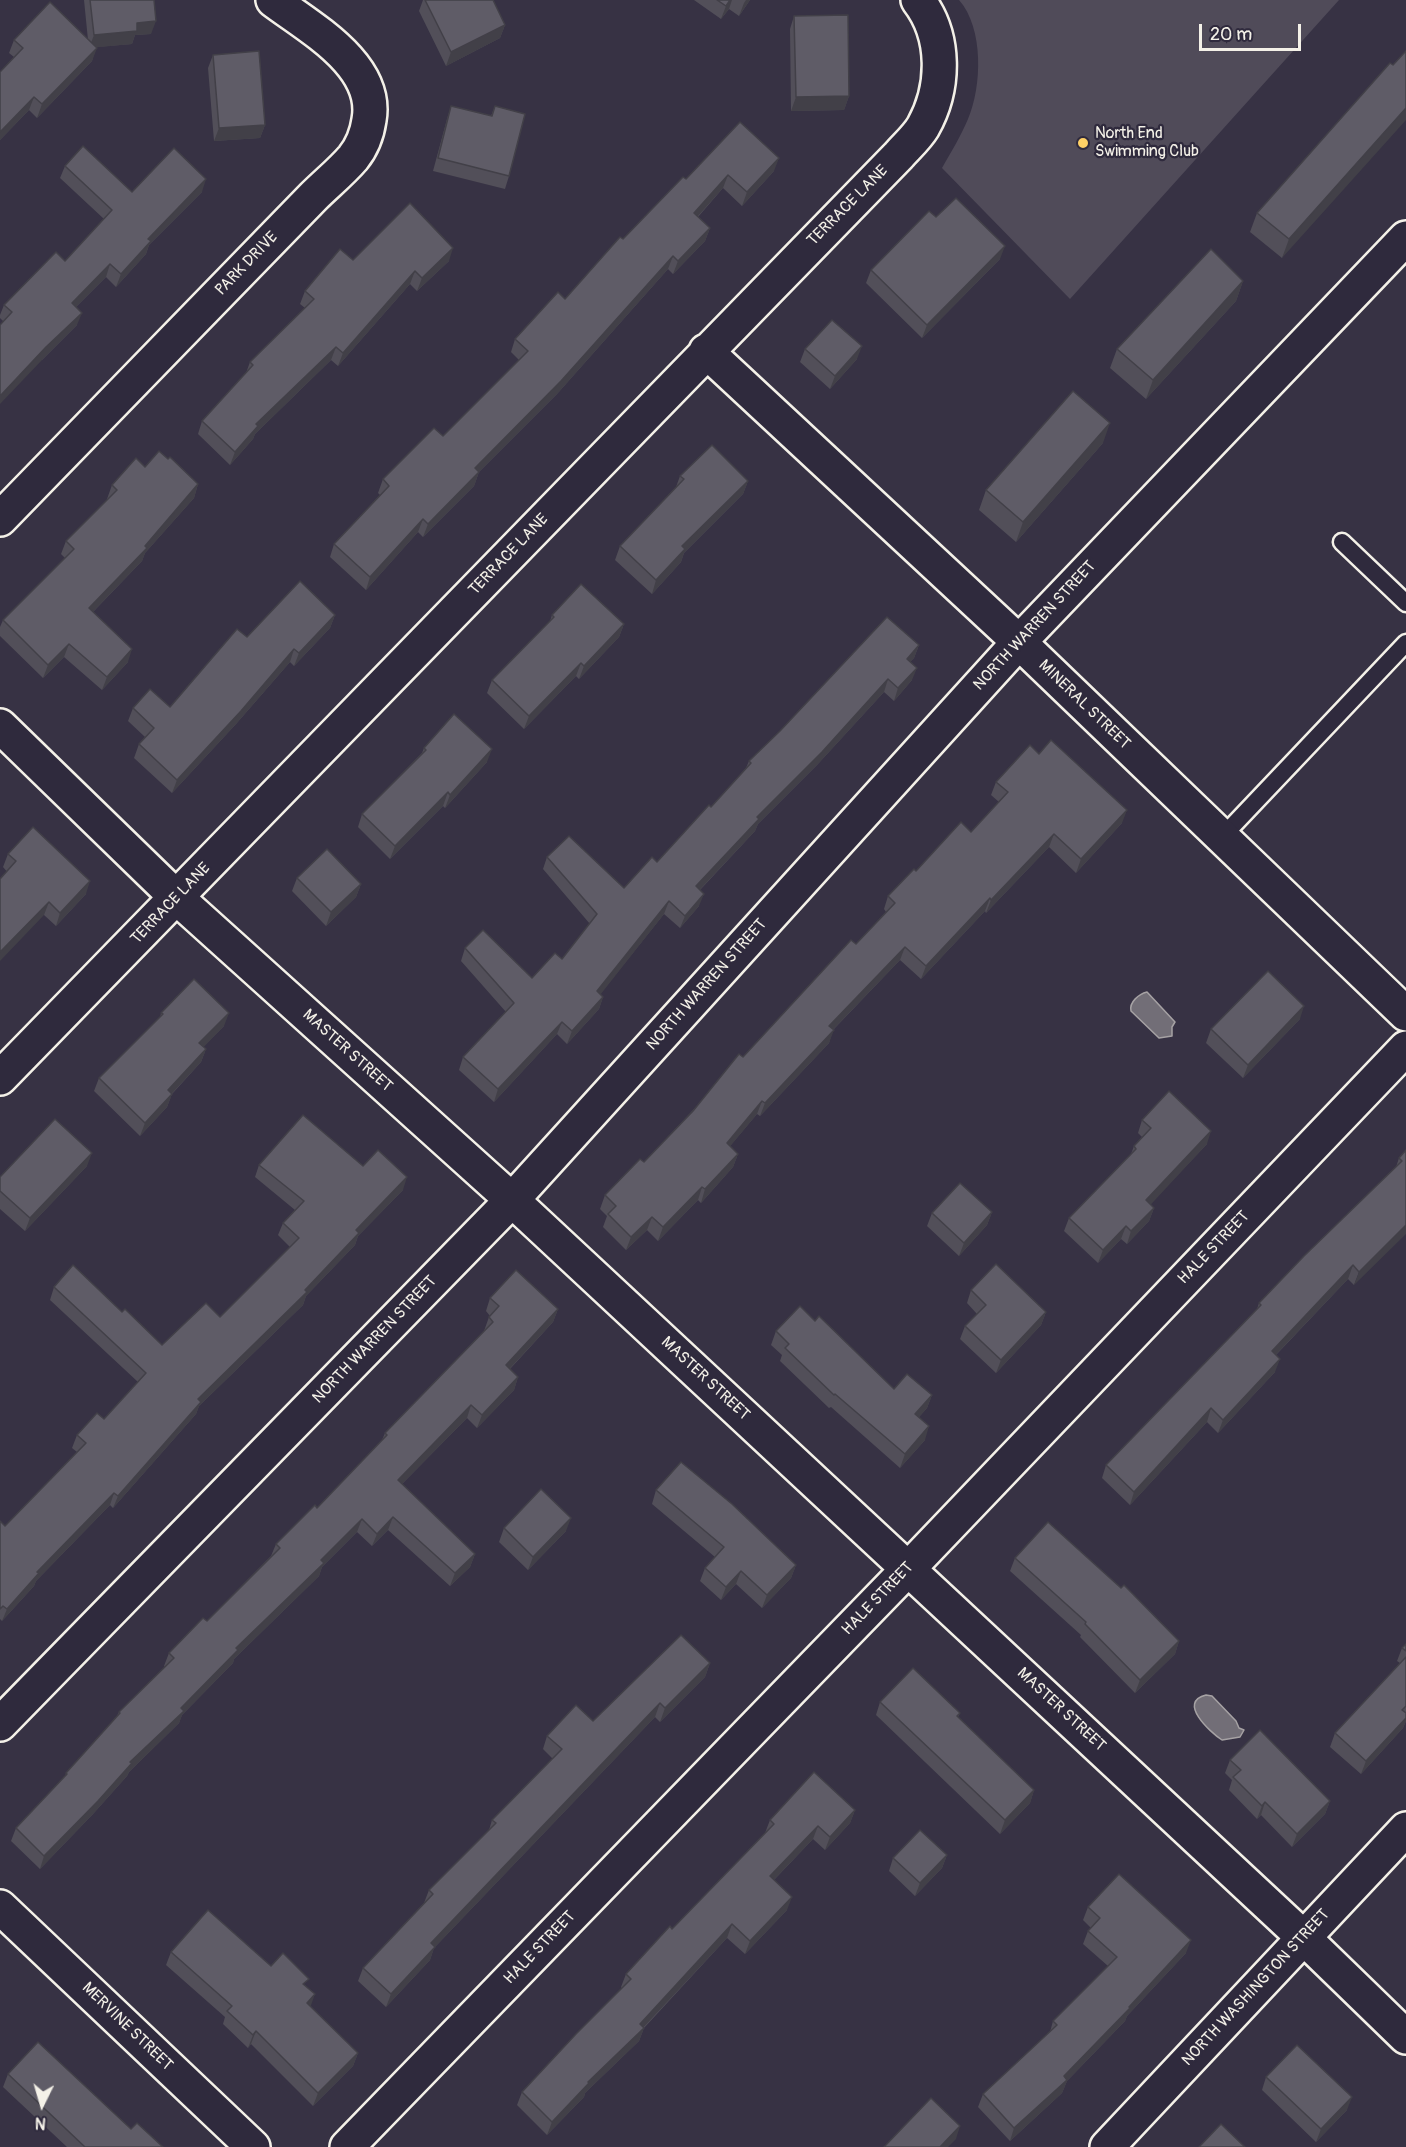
<!DOCTYPE html>
<style>
body{margin:0}
#map{position:relative;width:1406px;height:2147px;overflow:hidden;background:#373244;font-family:Pangolin,sans-serif}
canvas{display:block}
.north{position:absolute;left:12px;top:2075px;width:60px;height:60px;-webkit-text-stroke:4px #2f2a3d;paint-order:stroke;rotate:185deg;font-size:16px;font-weight:700;line-height:24px;text-align:center;color:#f4f1e8}
.north::after{content:'';display:block;margin:auto;width:21px;height:27px;background:#f4f1e8;clip-path:polygon(50% 0,100% 100%,50% 72%,0 100%)}
.scale{position:absolute;left:1199px;top:24px;width:102px;height:27px;box-sizing:border-box;border:3px solid #f4f1e8;border-top:0;padding-left:8px;font-size:18px;line-height:21px;white-space:nowrap;color:#f4f1e8;-webkit-text-stroke:4px #2f2a3d;paint-order:stroke}
</style>
<div id="map">
<canvas width="1406" height="2147"></canvas>
<div class="north">N</div>
<div class="scale">20 m</div>
</div>
<script>
const ctx = document.querySelector('canvas').getContext('2d');
ctx.lineJoin = 'round';
function fillPath(path, color) {
  ctx.fillStyle = color;
  ctx.fill(path, 'evenodd');
}
function trace(path, color, width, dash) {
  ctx.strokeStyle = color;
  ctx.lineWidth = width;
  ctx.lineCap = dash ? 'butt' : 'round';
  ctx.setLineDash(dash || []);
  ctx.stroke(path);
}
function label(font, color, halo, rows, align = 'center') {
  ctx.font = font + ' Pangolin,sans-serif';
  ctx.lineWidth = 4.5;
  ctx.setLineDash([]);
  ctx.textBaseline = 'middle';
  ctx.strokeStyle = halo;
  ctx.fillStyle = color;
  for (const [text, x, y, turn = 0] of rows) {
    ctx.save();
    ctx.translate(x, y);
    ctx.rotate((+turn || 0) * Math.PI / 180);
    ctx.textAlign = isNaN(turn) ? turn : align;
    if (halo) ctx.strokeText(text, 0, 0);
    ctx.fillText(text, 0, 0);
    ctx.restore();
  }
}
fillPath(new Path2D(`
 M959 0H1339L1070 299 942 168C951 152 961 136 968 119 982 87 984 28 959 0Z`), '#504b59');
const water = new Path2D(`
 M1147 992 1175 1022 1172 1027V1036L1159 1038 1131 1011C1129 1002 1139 994 1147 992Z
 M1206 1695 1212 1696 1236 1721 1239 1728 1244 1730 1240 1737 1222 1740C1210 1732 1177 1702 1206 1695Z`);
fillPath(water, '#726e77');
trace(water, '#a6a2a4', 1.5);
const service = new Path2D(`
 M1342 542 1406 603
 M1222 837 1406 643`);
const minor = new Path2D(`
 M706 351 1019 642 1406 1014
 M0 519 313 197C326 184 341 172 353 158 362 147 367 134 369 120 379 65 310 28 273 0
 M0 726 177 898 512 1200 1303 1937 1406 2037
 M0 1078C301 772 597 461 899 155 907 146 917 137 923 127 945 88 946 36 918 0
 M0 1724 512 1200 1019 642 1406 238
 M0 1907 253 2147
 M347 2147 909 1568 1406 1048
 M1107 2147 1406 1829`);
trace(service, '#f4f1e8', 21);
trace(minor, '#f4f1e8', 38);
trace(service, '#2f2a3d', 16);
trace(minor, '#2f2a3d', 33);
fillPath(new Path2D(`
 M84 0H154L151 34 135 35 132 44 96 47 92 61 37 118 29 110 0 140V72L14 57 9 53 14 40H88Z
 M423 0H493L505 25 500 38 446 66 419 11Z
 M694 0H750L739 16 729 9 721 19Z
 M794 16 849 96 844 110 791 111 790 29Z
 M213 55 265 125 260 138 214 141 208 68Z
 M1393 65 1282 258 1250 232 1257 213Z
 M451 106 491 116 495 106 509 176 505 189 433 171 447 119Z
 M65 166 132 192H202L149 245 146 254 116 287 106 277 76 307 77 325 42 360 0 318V315L4 305 65 261 104 219 60 178Z
 M774 171 742 206 723 188 698 217 710 228 705 241 673 274 668 269 557 394 479 472 474 486 423 537 418 532 366 590 330 557 334 544 380 495 378 493 383 479 443 436 519 360 511 352 515 339 565 299 623 239 686 179Z
 M936 217 1000 259 922 338 866 283 871 270Z
 M353 260 449 261 417 291 410 284 338 366 331 360 255 434 253 439 230 465 198 434 202 421 246 373 250 362 305 308 300 304 305 291Z
 M1243 281 1236 301 1146 399 1110 368 1117 349Z
 M805 349 857 359 830 389 800 362Z
 M1103 443 1016 542 979 510 986 490Z
 M145 467 198 484 194 498 145 553 142 561 93 612 128 662 102 690 64 657 43 678 0 636V627L3 620 65 558 61 554 66 541 108 499H107L112 485Z
 M680 476 748 481 743 494 684 553 681 562 652 594 615 560 620 546 676 487Z
 M335 615 330 628 294 666 290 662 236 724 172 793 134 758 139 744 145 737 128 721 133 708 170 707 247 637Z
 M552 615 624 624 619 637 579 679 576 676 524 729 487 693 492 680 550 621Z
 M919 645 914 658 910 662 912 680 894 701 884 692 817 765 758 824 755 831 700 890 699 906 680 928 664 914 600 994 603 997 599 1009 567 1044 557 1034 494 1102 459 1070 463 1057 506 1012 461 961 465 948 532 978 562 959 590 924 543 869 547 857 624 888 657 862 711 807 746 768 749 761Z
 M424 748 487 762 445 808 443 806 390 859 358 827 362 814 422 753Z
 M1039 754 1122 823 1076 873 1049 847 986 913 985 911 921 979 900 960 833 1030 829 1043 760 1116 757 1114 730 1146 738 1154 733 1167 701 1203 698 1200 658 1241 647 1230 626 1250 603 1227 607 1216 600 1209 605 1195 644 1162 743 1057 856 944 886 912 884 909 888 896 916 871 971 832 999 802 991 795 996 782Z
 M8 854 86 894 56 926 44 915 3 867Z
 M297 878 361 884 356 897 326 926 292 891Z
 M161 1013 224 1026 203 1047 206 1049 201 1062 172 1094 167 1107 140 1136 94 1091 99 1078 160 1018Z
 M1300 1019 1243 1078 1206 1043 1211 1029Z
 M1142 1120 1207 1144 1150 1204 1154 1208 1149 1221 1127 1244 1121 1239 1098 1263 1064 1231 1069 1218 1131 1154 1134 1146 1142 1137 1138 1133Z
 M1406 1150 1354 1285 1348 1279 1276 1355 1275 1372 1218 1433 1207 1422 1130 1505 1102 1478 1106 1465 1257 1309 1259 1303 1396 1167 1399 1158Z
 M259 1165 363 1166 403 1190 358 1236 355 1245 306 1296 303 1305 199 1406 196 1414 113 1508 110 1505 36 1581 34 1586 2 1621 0 1619V1521L5 1526 77 1452 72 1448 77 1435 104 1419 138 1382 50 1300 54 1287 122 1312 162 1345 220 1317 290 1247 278 1235 283 1223 295 1210 255 1177Z
 M87 1166 25 1231 0 1209V1177Z
 M992 1212 987 1225 959 1256 927 1226 932 1213Z
 M971 1290 1046 1312 1041 1325 996 1373 960 1339 965 1326 977 1314 967 1303Z
 M490 1298 558 1309 553 1322 510 1369 518 1377 514 1390 477 1428 467 1418 402 1484 475 1554 470 1567 450 1586 388 1530 372 1546 357 1532 322 1567 319 1576 234 1659 233 1663 182 1715 179 1723 129 1772 127 1776 93 1814 40 1869 11 1841 16 1828 65 1777 66 1773 117 1716 119 1712 165 1667 164 1666 169 1653 207 1621 271 1556 276 1544 317 1508 382 1440 385 1433 484 1331 489 1317 490 1316 486 1311Z
 M815 1321 894 1389 932 1395 927 1408 919 1417 925 1440 900 1468 831 1407 829 1408 780 1361 782 1355 771 1345 776 1331Z
 M656 1490 796 1565 791 1578 762 1608 736 1584 721 1600 700 1581 705 1568 715 1557 652 1504Z
 M504 1528 566 1531 528 1570 499 1542Z
 M1015 1558 1179 1641 1175 1654 1135 1693 1080 1637 1081 1635 1010 1571Z
 M1406 1644V1721L1403 1728 1361 1774 1330 1747 1335 1733 1400 1663 1397 1661 1402 1648Z
 M710 1663 705 1677 660 1722 655 1717 434 1948 430 1960 386 2007 358 1981 363 1968 424 1903 429 1890 489 1830 492 1820 553 1759 543 1749 547 1736 593 1721Z
 M880 1702 960 1713 958 1717 1034 1790 1030 1803 1000 1834 876 1715Z
 M1230 1760 1330 1801 1325 1814 1292 1847 1261 1815 1257 1819 1229 1790 1232 1780 1225 1773Z
 M855 1810 850 1823 825 1850 813 1839 774 1880 787 1910 745 1954 727 1938 644 2028 639 2041 585 2093 584 2097 547 2135 517 2105 522 2092 622 1989 621 1987 626 1974 672 1929 765 1833 770 1820Z
 M947 1855 942 1868 915 1896 889 1871 893 1858Z
 M1088 1907 1186 1953 1127 2016 1125 2021 1067 2081 1062 2093 1010 2141 978 2107 983 2094 1050 2032 1053 2021 1108 1966 1083 1944 1088 1931 1091 1928 1083 1920Z
 M171 1952 271 1966 306 1986 310 2006 358 2053 353 2066 313 2106 251 2044 248 2048 223 2024 225 2017 166 1965Z
 M8 2074 131 2129 163 2147H67L3 2087Z
 M1266 2077 1347 2110 1316 2142 1262 2090Z`), '#524f59');
fillPath(new Path2D(`
 M730 0H732L729 9 721 19 726 6Z
 M746 0H750L739 16 744 3Z
 M156 21 151 34 135 35 132 44 89 48 94 35 137 23Z
 M505 25 500 38 446 66 451 52Z
 M97 48 92 61 37 118 42 104Z
 M849 96 844 110 791 111 796 97Z
 M34 97 29 110 0 140V132Z
 M1406 108V120L1282 258 1289 239Z
 M265 125 260 138 214 141 219 128Z
 M779 158 774 171 742 206 747 192Z
 M728 175 723 188 689 226 694 213Z
 M206 179 202 192 149 245 146 254 116 287 121 274 148 239Z
 M710 228 705 241 673 274 678 261Z
 M1005 246 1000 259 922 338 927 325Z
 M453 248 449 261 417 291 422 278Z
 M673 256 668 269 557 394 470 481 475 468Z
 M110 264 106 277 67 316 72 303Z
 M415 271 410 284 338 366 343 353Z
 M1243 281 1236 301 1146 399 1153 380Z
 M82 313 77 325 42 360 0 404V396L46 347Z
 M862 346 857 359 830 389 835 376Z
 M336 347 331 360 255 434 253 439 230 465 235 452 256 424Z
 M1110 423 1103 443 1016 542 1023 522Z
 M479 472 474 486 423 537 428 524Z
 M748 481 743 494 684 553 681 562 652 594 656 580 682 546Z
 M198 484 194 498 145 553 142 561 84 621 89 608 145 546Z
 M423 519 418 532 366 590 370 577Z
 M335 615 330 628 294 666 299 653Z
 M624 624 619 637 579 679 584 666Z
 M69 644 64 657 43 678 48 665Z
 M919 645 914 658 902 671 907 659Z
 M132 649 128 662 102 690 107 677Z
 M294 649 290 662 236 724 172 793 177 780Z
 M581 663 576 676 524 729 529 716Z
 M917 668 912 680 894 701 898 688Z
 M888 679 884 692 817 765 758 824 755 831 691 899 696 886 757 817Z
 M492 749 487 762 445 808 450 795Z
 M448 792 443 806 390 859 395 846Z
 M1127 810 1122 823 1076 873 1081 859Z
 M1054 834 1049 847 986 913 991 900Z
 M90 881 86 894 56 926 60 913Z
 M361 884 356 897 326 926 331 912Z
 M704 894 699 906 680 928 685 916Z
 M990 898 985 911 921 979 926 966Z
 M669 901 664 914 593 1004 597 991Z
 M49 902 44 915 0 961V952Z
 M905 947 900 960 824 1039 829 1026Z
 M603 997 599 1009 567 1044 572 1031Z
 M1304 1006 1300 1019 1243 1078 1248 1065Z
 M229 1013 224 1026 195 1056 199 1043Z
 M562 1022 557 1034 494 1102 498 1089Z
 M834 1030 829 1043 760 1116 765 1103Z
 M206 1049 201 1062 163 1103 168 1090Z
 M172 1094 167 1107 140 1136 145 1123Z
 M762 1101 757 1114 722 1156 727 1143Z
 M1211 1131 1207 1144 1142 1214 1146 1200Z
 M92 1153 87 1166 25 1231 30 1218Z
 M738 1154 733 1167 701 1203 705 1189Z
 M407 1177 403 1190 358 1236 355 1245 306 1296 303 1305 199 1406 196 1414 113 1508 118 1496 198 1399 305 1290 356 1230Z
 M702 1187 698 1200 658 1241 663 1227Z
 M1154 1208 1149 1221 1127 1244 1131 1231Z
 M992 1212 987 1225 959 1256 964 1243Z
 M652 1217 647 1230 626 1250 631 1237Z
 M1406 1225V1234L1354 1285 1359 1272Z
 M1126 1226 1121 1239 1098 1263 1103 1250Z
 M1353 1265 1348 1279 1267 1364 1272 1351Z
 M558 1309 553 1322 501 1378 506 1365Z
 M1046 1312 1041 1325 996 1373 1001 1360Z
 M1280 1359 1275 1372 1218 1433 1223 1420Z
 M518 1377 514 1390 477 1428 482 1415Z
 M932 1395 927 1408 910 1427 915 1414Z
 M471 1405 467 1418 393 1493 398 1480Z
 M1211 1408 1207 1422 1130 1505 1134 1492Z
 M929 1426 925 1440 900 1468 905 1454Z
 M114 1493 110 1505 36 1581 34 1586 2 1621 7 1609 37 1572Z
 M393 1517 388 1530 372 1546 377 1534Z
 M571 1518 566 1531 528 1570 533 1557Z
 M362 1519 357 1532 322 1567 319 1576 234 1659 233 1663 182 1715 179 1723 129 1772 127 1776 93 1814 40 1869 44 1856 130 1762 236 1648 321 1560Z
 M475 1554 470 1567 450 1586 455 1573Z
 M796 1565 791 1578 762 1608 767 1595Z
 M741 1571 736 1584 721 1600 726 1587Z
 M1179 1641 1175 1654 1135 1693 1140 1680Z
 M710 1663 705 1677 660 1722 665 1708Z
 M660 1703 655 1717 434 1948 430 1960 386 2007 391 1994 431 1943Z
 M1406 1718V1721L1403 1728 1361 1774 1366 1761Z
 M1034 1790 1030 1803 1000 1834 1005 1820Z
 M1330 1801 1325 1814 1292 1847 1297 1834Z
 M1265 1802 1261 1815 1257 1819 1262 1806Z
 M855 1810 850 1823 825 1850 830 1837Z
 M818 1826 813 1839 765 1889 770 1876Z
 M947 1855 942 1868 915 1896 920 1883Z
 M792 1897 787 1910 745 1954 750 1941Z
 M732 1924 727 1938 640 2031 644 2028 639 2041 585 2093 584 2097 547 2135 552 2122 640 2024Z
 M1191 1940 1186 1953 1127 2016 1125 2021 1067 2081 1062 2093 1010 2141 1014 2128Z
 M315 1994 310 2008 307 2003Z
 M256 2031 251 2044 248 2048 253 2035Z
 M358 2053 353 2066 313 2106 318 2093Z
 M1352 2097 1347 2110 1316 2142 1321 2129Z
 M960 2126 956 2139 948 2147H940Z`), '#424048');
const building = new Path2D(`
 M90 0H154L156 21 137 23V31L94 35Z
 M425 0H493L505 25 451 52Z
 M717 0H730L726 6Z
 M50 2 97 48 42 104 34 97 0 132V72L23 48 14 40Z
 M848 15 849 96 796 97 794 16Z
 M259 51 265 125 219 128 213 55Z
 M1406 51V108L1289 239 1257 213 1390 63 1393 65Z
 M451 106 492 116 495 106 525 114 509 176 438 158Z
 M740 122 779 158 747 192 728 175 694 213 710 228 678 261 673 256 561 381 475 468 479 472 428 524 423 519 370 577 334 544 389 486 383 479 434 428 443 436 528 351 515 339 558 292 565 299 620 237 623 239 683 177 686 179Z
 M83 146 132 192 174 148 206 179 148 239 151 241 121 274 110 264 72 303 82 313 46 347 0 396V325L12 312 4 305 56 252 65 261 112 210 65 166Z
 M956 198 1005 246 927 325 871 270 929 211 936 217Z
 M410 203 453 248 422 278 415 271 343 353 336 347 256 424 258 426 235 452 202 421 253 365 250 362 314 299 305 291 340 249 353 260Z
 M1211 249 1243 281 1153 380 1117 349Z
 M832 320 862 346 835 376 805 349Z
 M1073 391 1110 423 1023 522 986 490Z
 M712 445 748 481 682 546 685 549 656 580 620 546 684 479 680 476Z
 M159 451 168 459 170 457 198 484 145 546 147 548 89 608 132 649 107 677 69 644 48 665 3 620 74 549 66 541 117 490 112 485 136 458 145 467Z
 M300 581 335 615 299 653 294 649 241 711 177 780 139 744 154 728 133 708 150 689 170 707 237 629 247 637Z
 M581 584 624 624 584 666 581 663 529 716 492 680 554 617 552 615Z
 M887 617 919 645 907 659 917 668 898 688 888 679 822 752 757 817 759 819 696 886 704 894 685 916 669 901 597 991 603 997 572 1031 562 1022 498 1089 463 1057 514 1003 465 948 483 930 532 978 555 953 562 959 597 914 547 857 569 836 624 888 652 857 657 862 709 805 711 807 751 763 749 761 780 731Z
 M454 714 492 749 450 795 448 792 395 846 362 814 426 750 424 748Z
 M1051 740 1127 810 1081 859 1054 834 991 900 990 898 926 966 905 947 829 1026 834 1030 765 1103 762 1101 727 1143 738 1154 705 1189 702 1187 663 1227 652 1217 631 1237 608 1214 616 1206 605 1195 640 1159 644 1162 693 1111 739 1054 743 1057 851 940 856 944 895 903 888 896 914 869 916 871 961 822 971 832 1008 792 996 782 1030 745 1039 754Z
 M33 827 90 881 60 913 49 902 0 952V879L16 861 8 854Z
 M327 849 361 884 331 912 297 878Z
 M1268 971 1304 1006 1248 1065 1211 1029Z
 M194 979 229 1013 199 1043 206 1049 168 1090 172 1094 145 1123 99 1078 163 1014 161 1013Z
 M1169 1091 1211 1131 1146 1200 1154 1208 1131 1231 1126 1226 1103 1250 1069 1218 1136 1149 1134 1146 1151 1128 1142 1120Z
 M303 1115 363 1166 378 1150 407 1177 356 1230 359 1233 305 1290 307 1292 198 1399 201 1402 118 1496 114 1493 37 1572 39 1573 7 1609 3 1606 0 1609V1521L5 1526 86 1443 77 1435 97 1413 104 1419 146 1373 54 1287 73 1265 122 1312 125 1309 162 1345 206 1303 220 1317 299 1238 283 1223 304 1201 259 1165Z
 M55 1119 92 1153 30 1218 0 1191V1177Z
 M1406 1150V1225L1359 1272 1353 1265 1272 1351 1280 1359 1223 1420 1211 1408 1134 1492 1106 1465 1261 1305 1259 1303 1304 1256 1402 1161 1399 1158Z
 M960 1183 992 1212 964 1243 932 1213Z
 M996 1264 1046 1312 1001 1360 965 1326 986 1305 971 1290Z
 M516 1270 558 1309 506 1365 518 1377 482 1415 471 1405 398 1480 475 1554 455 1573 393 1517 377 1534 362 1519 321 1560 324 1563 236 1648 238 1650 181 1708 184 1711 130 1762 132 1763 98 1801 44 1856 16 1828 67 1774 66 1773 120 1713 119 1712 174 1658 169 1653 203 1618 207 1621 280 1548 276 1544 315 1505 317 1508 387 1435 385 1433 493 1322 489 1317 499 1306 490 1298Z
 M800 1306 815 1321 819 1316 894 1389 907 1374 932 1395 915 1414 929 1426 905 1454 835 1394 834 1395 785 1348 789 1344 776 1331Z
 M681 1462 732 1504 796 1565 767 1595 741 1571 726 1587 705 1568 724 1547 656 1490Z
 M541 1489 571 1518 533 1557 504 1528Z
 M1048 1522 1121 1588 1124 1585 1179 1641 1140 1680 1085 1624 1086 1622 1015 1558Z
 M681 1635 710 1663 665 1708 660 1703 431 1943 435 1947 391 1994 363 1968 433 1894 429 1890 496 1823 492 1820 562 1749 547 1736 576 1705 593 1721Z
 M1406 1644V1651L1402 1648Z
 M1406 1657V1706L1402 1710 1406 1713V1718L1366 1761 1335 1733Z
 M913 1668 960 1713 957 1716 1034 1790 1005 1820 880 1702Z
 M1260 1730 1330 1801 1297 1834 1265 1802 1262 1806 1233 1777 1241 1770 1230 1760Z
 M814 1772 855 1810 830 1837 818 1826 770 1876 792 1897 750 1941 732 1924 640 2024 644 2028 588 2082 589 2083 552 2122 522 2092 576 2034 631 1979 626 1974 670 1926 672 1929 774 1824 770 1820Z
 M920 1830 947 1855 920 1883 893 1858Z
 M1119 1874 1191 1940 1129 2007 1130 2008 1064 2076 1067 2080 1014 2128 983 2094 1057 2025 1053 2021 1117 1957 1088 1931 1100 1918 1088 1907Z
 M208 1910 271 1966 283 1953 309 1979 303 1984 315 1994 307 2003 358 2053 318 2093 256 2031 253 2035 227 2011 232 2006 171 1952Z
 M38 2042 131 2129 137 2123 163 2147H85L8 2074Z
 M1297 2045 1352 2097 1321 2129 1266 2077Z
 M931 2098 960 2126 940 2147H884Z
 M1221 2124 1245 2147H1199Z`);
fillPath(building, '#5f5c67');
trace(building, '#424048', 1.5);
for (const [x, y, r, color] of [
 [1083,143,6,"#ffd166"]
]) {
  const dot = new Path2D();
  dot.arc(x, y, r, 0, 2 * Math.PI);
  ctx.fillStyle = color;
  ctx.fill(dot);
  trace(dot, '#2f2a3d', 2);
}
label('16px', '#f4f1e8', '#2f2a3d', [
 ["North End",1095,134],
 ["Swimming Club",1095,152]
], 'left');
label('16px', '#f4f1e8', '#2f2a3d', [
 ["TERRACE LANE",848,206,-45],
 ["PARK DRIVE",247,264,-46],
 ["TERRACE LANE",509,555,-46],
 ["NORTH WARREN STREET",1035,626,-47],
 ["MINERAL STREET",1084,705,44],
 ["TERRACE LANE",171,904,-46],
 ["NORTH WARREN STREET",707,985,-48],
 ["MASTER STREET",347,1051,42],
 ["HALE STREET",1214,1248,-46],
 ["NORTH WARREN STREET",375,1340,-46],
 ["MASTER STREET",705,1379,43],
 ["HALE STREET",878,1599,-46],
 ["MASTER STREET",1061,1710,43],
 ["HALE STREET",540,1948,-46],
 ["NORTH WASHINGTON STREET",1256,1988,-47],
 ["MERVINE STREET",127,2027,44]
]);
</script>
